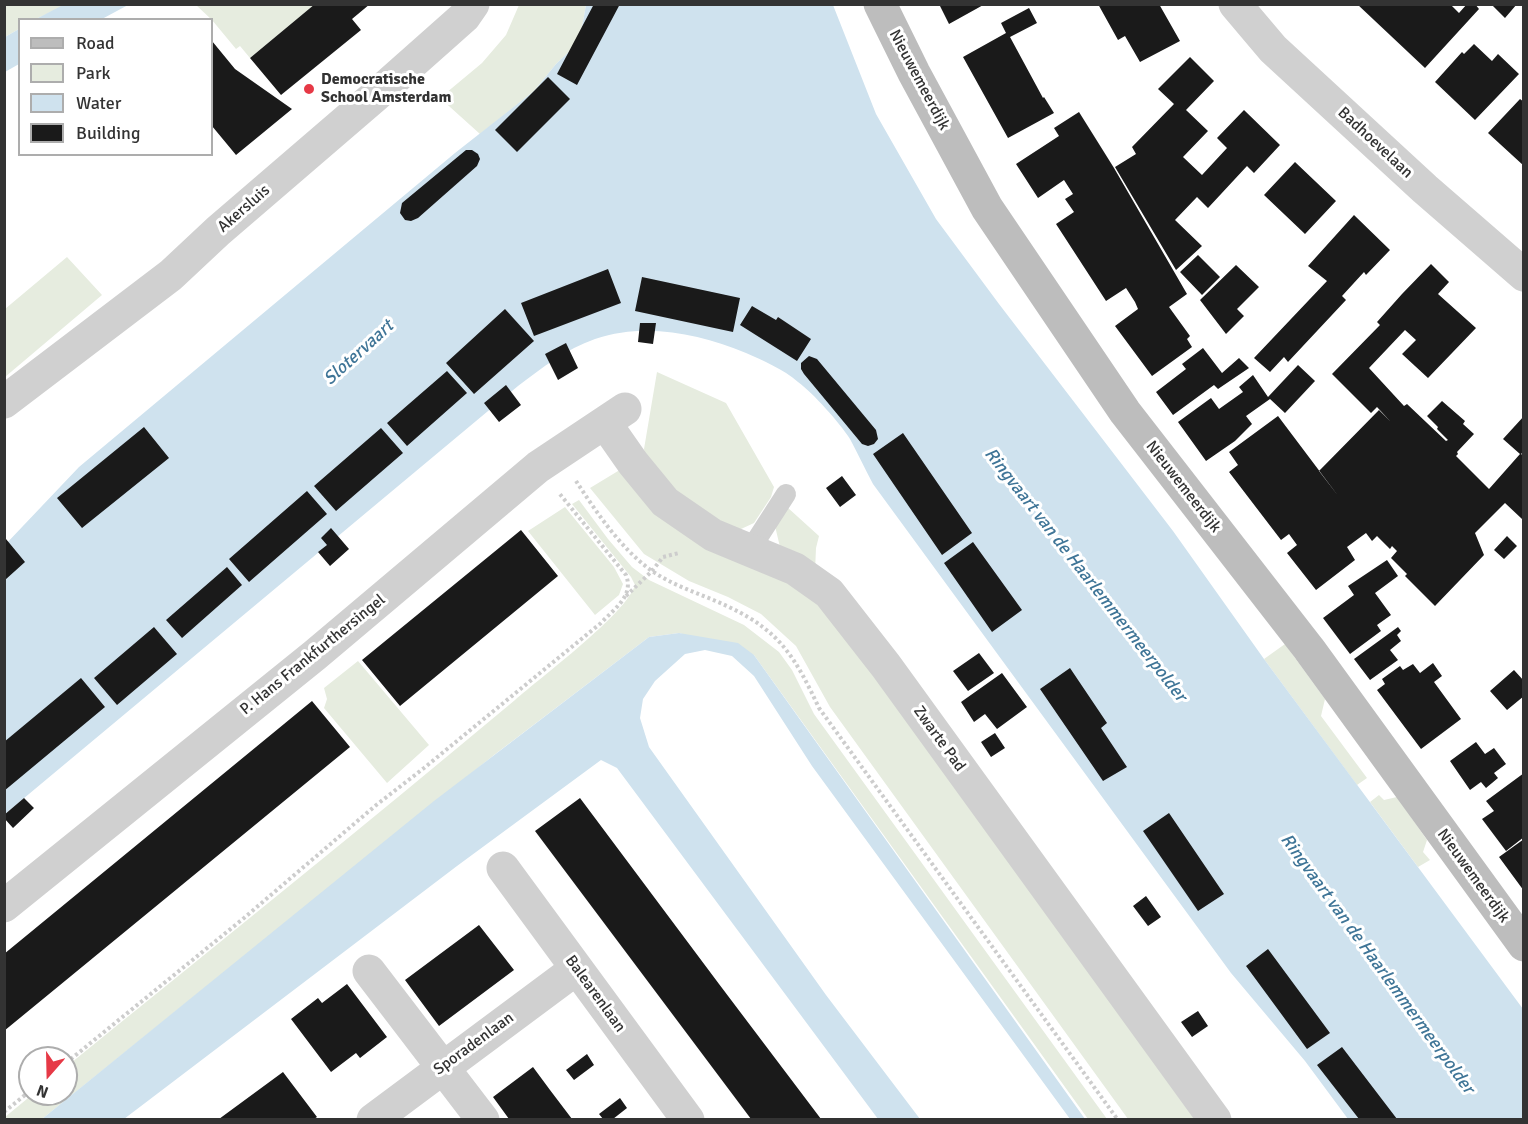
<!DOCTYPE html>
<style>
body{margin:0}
#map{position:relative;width:1528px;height:1124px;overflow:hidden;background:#fff;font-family:Signika,sans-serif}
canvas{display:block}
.frame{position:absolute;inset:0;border:6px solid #333;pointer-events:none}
.legend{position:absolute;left:18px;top:18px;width:195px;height:138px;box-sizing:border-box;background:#fff;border:2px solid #adadad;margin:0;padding:8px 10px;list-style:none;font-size:18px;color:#333}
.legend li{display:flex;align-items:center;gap:12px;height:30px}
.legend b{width:30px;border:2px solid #adadad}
.north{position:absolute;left:18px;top:1046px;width:60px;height:60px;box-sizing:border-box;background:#fff;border:2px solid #adadad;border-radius:50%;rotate:200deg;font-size:16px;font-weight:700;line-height:24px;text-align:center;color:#333}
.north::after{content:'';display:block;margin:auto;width:21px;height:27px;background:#e63946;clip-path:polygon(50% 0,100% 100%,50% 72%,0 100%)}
</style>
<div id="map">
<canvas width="1528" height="1124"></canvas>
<div class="frame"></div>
<ul class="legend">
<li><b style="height:8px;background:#bdbdbd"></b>Road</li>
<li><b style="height:16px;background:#e6ecdf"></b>Park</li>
<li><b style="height:16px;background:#cfe2ee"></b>Water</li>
<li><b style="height:16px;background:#1a1a1a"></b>Building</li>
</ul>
<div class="north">N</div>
</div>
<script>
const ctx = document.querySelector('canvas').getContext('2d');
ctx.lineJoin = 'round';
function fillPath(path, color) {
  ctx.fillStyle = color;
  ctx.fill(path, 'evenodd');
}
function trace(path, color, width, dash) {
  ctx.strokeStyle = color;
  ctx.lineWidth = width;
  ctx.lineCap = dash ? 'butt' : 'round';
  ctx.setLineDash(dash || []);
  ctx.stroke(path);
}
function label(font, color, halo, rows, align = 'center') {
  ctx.font = font + ' Signika,sans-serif';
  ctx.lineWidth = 6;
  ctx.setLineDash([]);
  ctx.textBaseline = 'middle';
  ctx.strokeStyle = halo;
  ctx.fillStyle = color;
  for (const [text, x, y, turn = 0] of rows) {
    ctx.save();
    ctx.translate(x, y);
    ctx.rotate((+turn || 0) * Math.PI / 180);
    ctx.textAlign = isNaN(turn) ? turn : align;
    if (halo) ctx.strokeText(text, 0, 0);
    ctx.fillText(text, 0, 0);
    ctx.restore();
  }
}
fillPath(new Path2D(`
 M312 4 313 6 250 58 240 46 236 49 212 20 196 5Z
 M5 5H65L36 19 20 20 19 29 5 37Z
 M519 5H586L582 27 574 47 556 64 534 91 480 134 440 98 482 63 506 35Z
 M67 257 102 295 5 377V309Z
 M657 372 726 403 774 487 771 497 754 523 728 535 648 469 644 449Z
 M623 468 771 570 819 600 1203 1119H1128L830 707 796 646 761 614 728 597 689 581 644 554 590 488Z
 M579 500 608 539 632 567 649 580 744 625 779 652 792 670 814 714 1107 1119H1088L754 655 679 633 649 637 494 755 42 1119 5 1120V1117L33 1094H66V1067C216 945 367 824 515 700 540 678 627 613 635 585L631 577 572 504Z
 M565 507 614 567 623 584 619 595 595 615 528 531Z
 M787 507 819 536 816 548 815 572 780 547 775 526Z
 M1285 644 1325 699 1321 716 1367 778 1357 785 1264 659Z
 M358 661 429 745 387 783 324 708 327 699 324 688Z
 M1379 795 1384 800 1397 797 1427 840 1423 852 1430 860 1418 867 1370 802Z`), '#e6ecdf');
fillPath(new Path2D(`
 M65 4H128V5L102 19H36Z
 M586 5H833L876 114 936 219 999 304 1173 531 1264 659 1523 1009V1119H1348L1305 1061 1231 973 873 484C865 469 858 454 850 439 840 423 813 393 798 382 783 369 764 361 746 353 698 334 647 322 595 339 566 349 542 368 518 386L5 814 4 546 79 467 455 153 534 91 556 64 574 47 582 27Z
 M19 29V64L5 72V37Z
 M679 633 738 643 754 655 1085 1119H1070L812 766 754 676 732 656 705 650 685 654 655 681 643 699 640 718 649 747 826 995 920 1119H878L617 768 601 760 457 866 124 1119H42L434 801 649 637Z`), '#cfe2ee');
fillPath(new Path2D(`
 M315 4H370L352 19 361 30 281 95 250 58Z
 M594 4H620L577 85 557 74Z
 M939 4H985L949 24Z
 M1098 4H1159L1180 41 1140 62 1125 36 1118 40Z
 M1357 4H1450L1459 13 1467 4H1475L1479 9 1425 68Z
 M1491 4H1517L1505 18Z
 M1029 8 1037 23 1010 37 1043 98 1044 97 1054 113 1008 138 963 57 1006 33 1001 23Z
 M212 41 235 69 292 109 236 155 212 126Z
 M1474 44 1492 61 1498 54 1519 74 1475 120 1435 82 1462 52 1464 54Z
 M1190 57 1214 81 1186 110 1208 131 1183 157 1202 175 1227 148 1217 138 1244 110 1280 145 1254 173 1247 166 1208 208 1197 197 1175 220 1202 246 1176 270 1115 167 1136 154 1132 147 1174 104 1158 89Z
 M548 77 570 99 517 152 495 130Z
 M1520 99 1524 102V166L1488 133Z
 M1079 112 1114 168 1187 294 1169 307 1190 336 1187 339 1192 347 1152 376 1115 326 1138 309 1135 302 1126 288 1106 301 1056 224 1074 212 1065 199 1073 194 1064 180 1038 198 1016 164 1059 136 1054 128Z
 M466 150H472L478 154 480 159 477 166 418 218 411 221 405 220 400 213 402 203Z
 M1295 162 1336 201 1305 234 1264 195Z
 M1354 215 1390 250 1366 275 1364 272 1342 296 1346 300 1288 362 1284 357 1270 372 1254 358 1327 281 1308 266Z
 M1198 255 1220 277 1202 295 1180 272Z
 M1431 264 1449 282 1438 294 1476 328 1428 378 1402 354 1416 340 1405 330 1369 368 1404 406 1407 404 1446 441 1448 440 1437 429 1438 427 1427 416 1442 401 1465 421 1463 424 1474 434 1457 452 1458 454 1456 456 1489 489 1520 454 1503 439 1524 416V451L1521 454 1524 456V517L1522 519 1505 503 1475 533 1484 555 1435 606 1405 576 1407 574 1391 558 1397 551 1392 546 1390 549 1377 536 1372 541 1366 533 1347 547 1355 560 1316 590 1287 553 1297 545 1289 534 1281 540 1229 472 1238 465 1229 452 1278 416 1339 497 1319 471 1379 410 1390 421 1377 407 1371 413 1332 374 1380 325 1377 322 1402 294Z
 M1236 265 1259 287 1237 309 1244 316 1226 334 1200 300Z
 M608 269 621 303 534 336 521 303Z
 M642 277 740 298 733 332 635 311Z
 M752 306 776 320 778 317 811 339 797 361 740 325Z
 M505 309 534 341 474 394 446 363Z
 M640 323H656L653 344 638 342Z
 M566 343 578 368 558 380 545 354Z
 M1203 348 1222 373 1239 358 1249 368 1218 389 1214 385 1173 415 1156 392 1186 369 1182 364Z
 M809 356 817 359 876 430 878 439 874 444 868 446 862 444 804 374 801 369V363Z
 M1298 365 1315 381 1285 413 1270 399 1246 416 1252 424 1235 441 1206 461 1178 422 1211 398 1219 409 1243 392 1239 387 1253 375 1268 397Z
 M447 371 467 393 407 446 387 423Z
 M506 385 521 405 499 422 484 403Z
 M144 427 169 458 82 528 57 498Z
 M381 428 403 453 336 511 314 486Z
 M903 433 972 533 942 555 873 454Z
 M842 476 856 495 840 507 826 488Z
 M307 491 327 514 249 582 229 559Z
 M331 528 349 549 330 566 318 552 327 545 321 538Z
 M521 530 558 576 400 706 362 660Z
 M1507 536 1517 546 1504 559 1494 550Z
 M6 539 25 562 5 580V540Z
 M973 542 1022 610 992 632 944 563Z
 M1387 560 1398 576 1375 593 1391 615 1377 625 1381 631 1350 654 1323 618 1354 595 1348 586Z
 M227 567 242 585 182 638 166 620Z
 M154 627 177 654 117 705 94 678Z
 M1398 627 1401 631 1397 635 1401 641 1390 650 1398 660 1370 680 1354 659Z
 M979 653 994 673 968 691 953 671Z
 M1433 663 1442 676 1434 682 1461 719 1421 749 1377 690 1385 684 1382 679 1400 666 1403 670 1413 664 1420 673Z
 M1070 668 1107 723 1101 728 1127 767 1103 781 1040 689Z
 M1514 670 1524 681V696L1507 710 1490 691Z
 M1002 673 1027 707 997 729 985 714 974 722 961 702Z
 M81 678 105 707 4 791V742Z
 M312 701 350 747 4 1031V954Z
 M995 733 1005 748 991 757 981 742Z
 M1476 742 1485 754 1494 748 1506 764 1494 773 1498 778 1486 788 1481 782 1470 790 1450 761Z
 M1524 773V837L1506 851 1482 819 1494 811 1486 801Z
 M24 798 34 808 13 828 4 818V815Z
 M580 798 719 984 821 1119H751L535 831Z
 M1169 813 1224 894 1198 911 1143 831Z
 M1524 839V891L1499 857Z
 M1146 896 1161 917 1148 926 1133 906Z
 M479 925 514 970 439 1026 405 980Z
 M1268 949 1330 1033 1307 1049 1246 966Z
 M347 984 387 1037 360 1058 356 1053 331 1072 291 1019 318 998 322 1003Z
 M1198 1011 1208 1026 1192 1037 1181 1022Z
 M1342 1047 1397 1119H1359L1317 1065Z
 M587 1054 594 1065 574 1080 566 1070Z
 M533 1067 550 1090 572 1119H509L493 1097Z
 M283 1072 317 1117 314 1119H219Z
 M620 1098 627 1108 613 1119H603L599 1114Z`), '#1a1a1a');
trace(new Path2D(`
 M576 481C597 513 621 549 652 571 677 588 705 595 731 608 781 632 796 659 819 708L1118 1120
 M626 596 652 571 663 557 679 553
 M66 1063 244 918 375 806 424 768 601 623C615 608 634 596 626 575L559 493
 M4 1112 30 1091`), '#cdcdcd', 4, [3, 3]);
trace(new Path2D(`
 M750 550 786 494`), '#d0d0d0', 20);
trace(new Path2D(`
 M1235 4 1273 49 1425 189 1524 275
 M4 402 171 275 218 231 375 96 464 17 473 4
 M605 423 633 463 665 502 713 535 795 569 829 593 886 666 1215 1120
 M503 868 688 1120
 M4 906 315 655 538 467 625 409
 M369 971 483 1120
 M373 1120 576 969`), '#d0d0d0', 33);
trace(new Path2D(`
 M880 4 914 73 987 208 1125 412 1309 649 1524 945`), '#bdbdbd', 33);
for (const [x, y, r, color] of [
 [309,89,6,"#e63946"]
]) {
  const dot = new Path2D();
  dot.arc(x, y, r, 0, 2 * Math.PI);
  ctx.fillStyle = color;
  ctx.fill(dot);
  trace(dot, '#fff', 2);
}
label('bold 16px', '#333', '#fff', [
 ["Democratische",321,80],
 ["School Amsterdam",321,98]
], 'left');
label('16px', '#333', '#fff', [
 ["Nieuwemeerdijk",919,80,62],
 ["Badhoevelaan",1375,143,43],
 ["Akersluis",244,209,-41],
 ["Nieuwemeerdijk",1183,487,52],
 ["P. Hans Frankfurthersingel",313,655,-39],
 ["Zwarte Pad",939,739,54],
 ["Nieuwemeerdijk",1473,876,54],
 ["Balearenlaan",595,994,54],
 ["Sporadenlaan",474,1044,-36]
]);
label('italic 18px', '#3f7597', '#fff', [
 ["Slotervaart",359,353,-42],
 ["Ringvaart van de Haarlemmermeerpolder",1085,575,52],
 ["Ringvaart van de Haarlemmermeerpolder",1377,964,54]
]);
</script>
